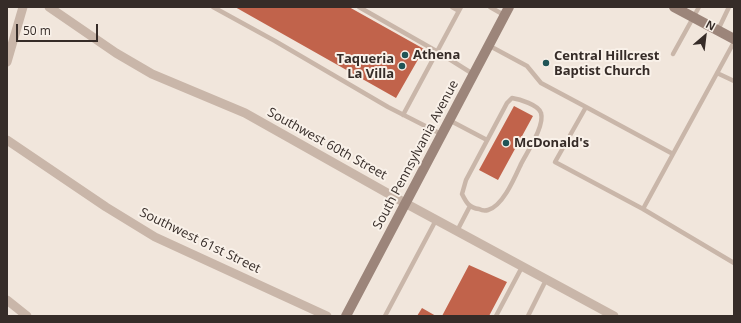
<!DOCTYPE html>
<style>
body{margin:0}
#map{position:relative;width:741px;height:323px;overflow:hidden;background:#f1e6dc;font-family:"Open Sans",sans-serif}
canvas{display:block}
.frame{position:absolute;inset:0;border:8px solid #362c28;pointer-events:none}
.north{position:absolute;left:685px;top:16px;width:40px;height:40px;-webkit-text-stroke:3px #f9f1e9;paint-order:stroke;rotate:28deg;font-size:11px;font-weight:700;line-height:16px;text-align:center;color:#362c28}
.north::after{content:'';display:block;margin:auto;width:14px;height:18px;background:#362c28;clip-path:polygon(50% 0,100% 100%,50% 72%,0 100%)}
.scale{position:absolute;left:16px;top:24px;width:82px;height:18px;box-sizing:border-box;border:2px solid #362c28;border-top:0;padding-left:5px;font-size:12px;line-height:14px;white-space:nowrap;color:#362c28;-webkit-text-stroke:3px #f9f1e9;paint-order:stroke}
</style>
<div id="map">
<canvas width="741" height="323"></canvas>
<div class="frame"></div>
<div class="north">N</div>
<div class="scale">50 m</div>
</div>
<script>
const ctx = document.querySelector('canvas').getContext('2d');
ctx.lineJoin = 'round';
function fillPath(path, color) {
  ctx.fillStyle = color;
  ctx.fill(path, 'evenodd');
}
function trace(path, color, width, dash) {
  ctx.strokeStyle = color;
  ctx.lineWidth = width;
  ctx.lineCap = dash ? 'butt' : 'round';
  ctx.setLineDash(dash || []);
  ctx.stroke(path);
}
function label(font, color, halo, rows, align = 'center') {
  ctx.font = font + ' "Open Sans",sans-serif';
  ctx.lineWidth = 4;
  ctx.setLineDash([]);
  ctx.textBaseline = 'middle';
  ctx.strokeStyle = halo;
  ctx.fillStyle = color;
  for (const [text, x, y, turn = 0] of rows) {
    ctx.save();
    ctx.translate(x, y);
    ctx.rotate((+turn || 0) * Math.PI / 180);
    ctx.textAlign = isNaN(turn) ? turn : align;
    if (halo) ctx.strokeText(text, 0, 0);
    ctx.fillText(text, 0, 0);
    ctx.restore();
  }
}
fillPath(new Path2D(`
 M235 7H349L424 49 396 98Z
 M514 106 533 116 498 180 479 170Z
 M469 265 507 282 489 316H442Z
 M422 308 436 316H417Z`), '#c1634b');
trace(new Path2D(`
 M213 7 275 41 388 107 441 134
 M359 7 438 52 473 74
 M452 7 459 11
 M490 7 504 15
 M718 30 729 7
 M734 42 643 209 734 263
 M488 45 527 66 541 83 586 107
 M673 54 699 7
 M717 73 734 81
 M512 98C519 99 539 105 541 113 545 126 527 152 521 164 515 177 503 206 488 210 485 211 481 210 479 209 469 208 466 202 462 194L466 180 507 103Z
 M403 115 461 7
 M449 120 487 140
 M643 209 555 162 586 107 673 154
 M457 231 470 206
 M385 316 436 220
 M496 316 522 267
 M528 316 546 280`), '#c9b6a9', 4.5);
trace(new Path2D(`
 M49 7 116 53 152 74 245 113 405 203 614 316
 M7 62 23 7
 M7 140 106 207 155 237 327 316
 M7 300 27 316`), '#c9b6a9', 9);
trace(new Path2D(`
 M674 7 734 39
 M346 316 509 7`), '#9c857a', 10);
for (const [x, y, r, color] of [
 [405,55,4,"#205456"],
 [546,63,4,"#205456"],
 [402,66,4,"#205456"],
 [506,143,4,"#205456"]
]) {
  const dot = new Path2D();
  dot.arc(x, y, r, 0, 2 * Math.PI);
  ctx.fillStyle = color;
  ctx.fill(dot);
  trace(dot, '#f9f1e9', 1.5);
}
label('bold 13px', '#362c28', '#f9f1e9', [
 ["Athena",413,55],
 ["Central Hillcrest",554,56],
 ["Baptist Church",554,71],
 ["Taqueria",394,59,"right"],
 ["La Villa",394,74,"right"],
 ["McDonald's",514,143]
], 'left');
label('13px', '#362c28', '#f9f1e9', [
 ["Southwest 60th Street",327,144,29],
 ["South Pennsylvania Avenue",416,155,-62],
 ["Southwest 61st Street",200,241,26]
]);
</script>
